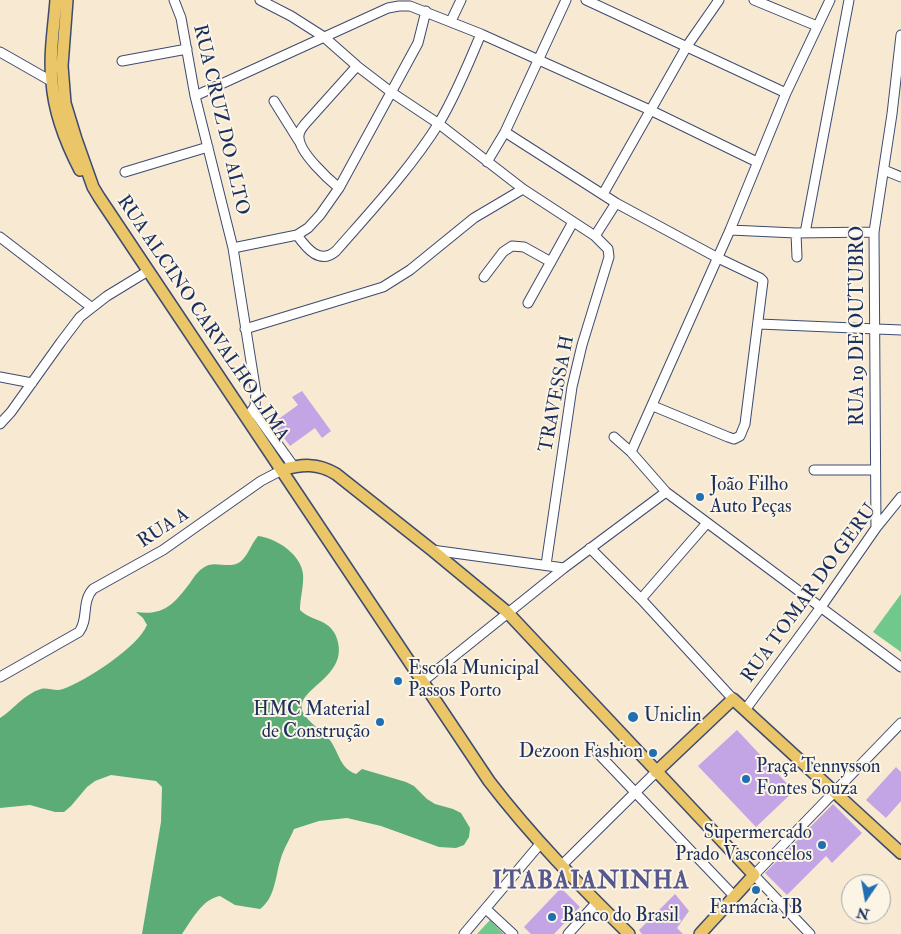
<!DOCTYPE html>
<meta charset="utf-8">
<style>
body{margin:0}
#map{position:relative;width:901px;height:934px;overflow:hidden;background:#f8e9d2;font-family:"IM FELL Double Pica",serif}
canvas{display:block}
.north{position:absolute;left:841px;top:874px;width:50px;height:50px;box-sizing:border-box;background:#fcf5e5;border:1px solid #a2a6af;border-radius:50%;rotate:192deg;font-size:14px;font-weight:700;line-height:20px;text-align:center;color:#1b2f5e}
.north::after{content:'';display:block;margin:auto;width:18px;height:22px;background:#1f6fb2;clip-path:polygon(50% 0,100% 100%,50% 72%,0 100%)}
</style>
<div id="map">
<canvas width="901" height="934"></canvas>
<div class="north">N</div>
</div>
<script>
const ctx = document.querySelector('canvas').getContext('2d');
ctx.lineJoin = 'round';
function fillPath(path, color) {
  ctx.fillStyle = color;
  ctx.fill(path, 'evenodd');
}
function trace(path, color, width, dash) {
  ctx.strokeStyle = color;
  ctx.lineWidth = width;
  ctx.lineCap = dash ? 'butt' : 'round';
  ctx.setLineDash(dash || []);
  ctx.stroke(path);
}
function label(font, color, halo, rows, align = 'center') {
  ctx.font = font + ' "IM FELL Double Pica",serif';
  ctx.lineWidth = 4;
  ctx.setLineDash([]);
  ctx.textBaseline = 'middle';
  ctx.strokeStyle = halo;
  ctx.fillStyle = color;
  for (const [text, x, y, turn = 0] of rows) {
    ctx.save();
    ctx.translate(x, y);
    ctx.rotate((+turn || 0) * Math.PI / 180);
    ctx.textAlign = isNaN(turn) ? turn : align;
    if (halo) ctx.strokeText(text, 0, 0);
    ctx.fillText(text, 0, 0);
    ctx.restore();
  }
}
fillPath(new Path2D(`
 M901 594V652L873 632Z
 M490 920 504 934H477Z`), '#71c88d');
fillPath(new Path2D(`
 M258 536C276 538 301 554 303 574 304 586 300 598 300 610 312 622 328 618 336 636 353 679 289 689 304 714 310 724 322 730 329 739 339 751 339 768 356 774L362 769 406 782 414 786 427 799 435 804 453 809 461 813 470 828 469 837 464 845 456 848 439 847 381 826 347 818 319 821 294 829C290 839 284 848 281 858 275 876 276 897 260 909L235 905 220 896C202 899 192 920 182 934H142L161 822 162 787 156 781 111 775 95 781 87 787 71 806 64 812H55L30 805 0 808V718C14 709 24 694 41 689 48 687 56 692 63 689 86 681 138 647 147 625L143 618 136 612C164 616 174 604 190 583 194 577 197 572 203 568 214 559 228 570 240 562 248 556 251 544 258 536Z`), '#5cac78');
fillPath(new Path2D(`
 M302 391 331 431 322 438 315 428 290 446 273 423 298 405 292 397Z
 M737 730 794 791 756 827 698 766Z
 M896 767 901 772V801L886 818 866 800Z
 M833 804 862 833 832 863 826 856 787 895 765 873Z
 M561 888 580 907 554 934H531L524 927Z
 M675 894 689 911 677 928 683 934H642L639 930Z`), '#c3a4e5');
const minor = new Path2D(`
 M174 0 181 18 195 96 233 248 256 393 255 406 247 418
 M260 0 291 16 324 37 357 66 391 92 439 124 523 189 595 236 608 249 609 257 582 345 572 387 546 565
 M586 0 786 93
 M754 0 817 26
 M451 21 461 0
 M0 52 51 81
 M122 61 187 49
 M195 96 388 8 399 6H410L481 34 650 110 757 162
 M274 101 299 141
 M505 132 616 203
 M487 162 505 132 566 0
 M884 170 901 177
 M125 172 208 147
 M339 188C328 179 300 153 299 138 298 132 302 128 305 124L357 66
 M603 194 687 46 719 0
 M730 230 796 233 874 232
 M796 233 797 257
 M805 233 849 0
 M297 235C307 249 320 265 336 251 371 211 411 168 439 123 456 95 468 64 481 34
 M595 236 616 203 718 258 760 278 763 281 745 424 740 436 734 439 728 437 653 406
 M0 237 91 307
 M233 248 297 235 308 228 320 215 339 188 418 43 426 11
 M484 277 503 252 512 246 524 247 551 262
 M528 303 573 222
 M759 324 901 330
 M245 329 383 287 410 270 474 218 523 189
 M0 377 32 383
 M253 410 294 467
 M0 424 11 412 61 342 80 317 107 296 148 271
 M614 437 631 452 666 492 901 667
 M631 452 730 230 786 93 830 0
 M814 470H875
 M876 528 874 232 892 114 901 35
 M590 548 641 599 733 699
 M432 550 564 568
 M641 599 707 523
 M0 677 79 632C89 619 81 602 93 589L163 550 261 481 282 470
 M422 682 564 568 666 492
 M745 710 821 607 876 528 901 497
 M592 747 734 896
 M561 866 656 772
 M486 909 513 934
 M464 934 540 844
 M568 934 597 902
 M810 934 754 875 901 723`);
const major = new Path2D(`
 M56 0C54 27 49 55 52 82 54 113 66 143 80 170
 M67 0 62 66 65 103 76 139 93 187 99 197 489 781C531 836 579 885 629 934
 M282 470C302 464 318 463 336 474L432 550 507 612 754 875 700 934
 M656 772 733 699 901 853`);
trace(minor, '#3c4b6f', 11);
trace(major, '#3c4b6f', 14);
trace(minor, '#fff', 9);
trace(major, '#ebc669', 11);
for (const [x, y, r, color] of [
 [700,497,5,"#1f6fb2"],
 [398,681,5,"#1f6fb2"],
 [633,717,6,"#1f6fb2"],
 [380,722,5,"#1f6fb2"],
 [653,753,5,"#1f6fb2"],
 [746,779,5,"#1f6fb2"],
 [822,845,5,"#1f6fb2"],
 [756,890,5,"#1f6fb2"],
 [552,917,5,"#1f6fb2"]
]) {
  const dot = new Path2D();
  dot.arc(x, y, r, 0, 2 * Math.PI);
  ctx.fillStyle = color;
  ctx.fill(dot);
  trace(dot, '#fcf5e5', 2);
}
label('19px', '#1b2f5e', '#fcf5e5', [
 ["RUA CRUZ DO ALTO",220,120,77],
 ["RUA ALCINO CARVALHO LIMA",202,319,56],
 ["RUA 19 DE OUTUBRO",859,326,-90],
 ["TRAVESSA H",558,394,-79],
 ["RUA A",164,529,-33],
 ["RUA TOMAR DO GERU",810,594,-54]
]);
label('19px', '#1b2f5e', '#fcf5e5', [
 ["João Filho",710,486],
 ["Auto Peças",710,508],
 ["Escola Municipal",408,670],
 ["Passos Porto",408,692],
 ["HMC Material",370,711,"right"],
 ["de Construção",370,733,"right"],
 ["Uniclin",644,717],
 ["Dezoon Fashion",643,753,"right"],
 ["Praça Tennysson",756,768],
 ["Fontes Souza",756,790],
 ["Supermercado",812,834,"right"],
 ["Prado Vasconcelos",812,856,"right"],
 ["Farmácia JB",756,909,"center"],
 ["Banco do Brasil",562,917]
], 'left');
ctx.letterSpacing = '1px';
label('bold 24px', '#56588d', '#fcf5e5', [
 ["ITABAIANINHA",591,883]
]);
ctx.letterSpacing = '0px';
</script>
